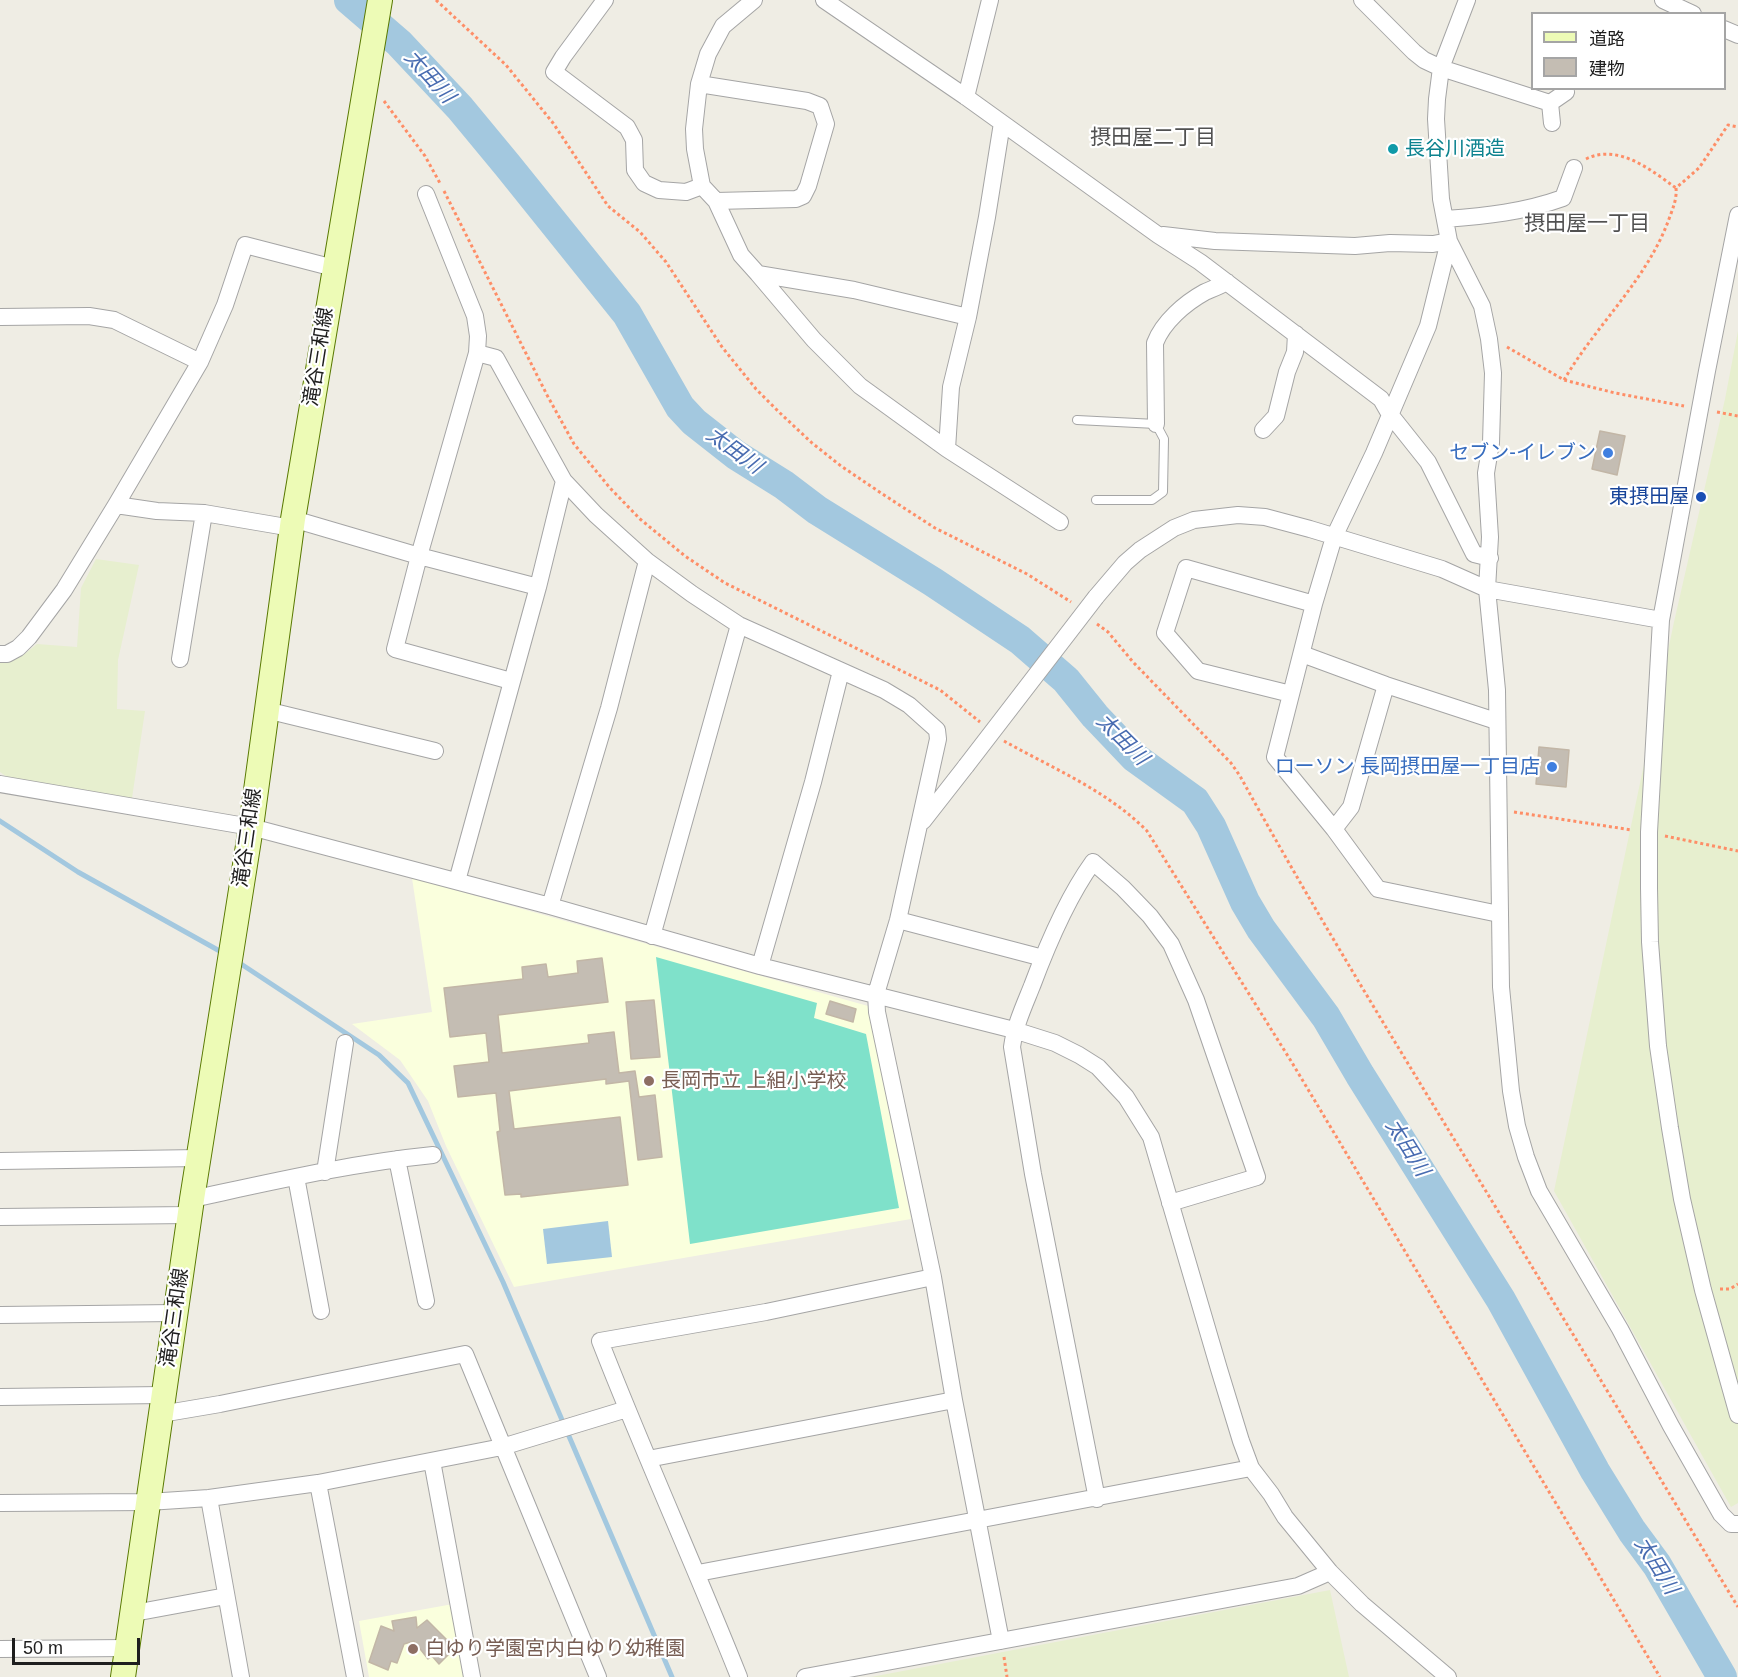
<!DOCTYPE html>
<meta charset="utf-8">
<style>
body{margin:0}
#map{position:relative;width:1738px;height:1677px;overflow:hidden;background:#efede4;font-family:Arial,"Noto Sans JP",sans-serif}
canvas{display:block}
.legend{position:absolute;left:1531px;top:12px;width:195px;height:78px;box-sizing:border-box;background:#fff;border:2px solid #a5a5a5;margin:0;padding:8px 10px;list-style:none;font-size:18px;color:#1e1e1e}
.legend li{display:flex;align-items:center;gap:12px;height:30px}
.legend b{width:30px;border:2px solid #a5a5a5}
.scale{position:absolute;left:12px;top:1638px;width:128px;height:27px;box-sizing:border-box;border:3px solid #1e1e1e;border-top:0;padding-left:8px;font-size:18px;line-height:21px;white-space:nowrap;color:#1e1e1e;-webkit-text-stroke:4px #fff;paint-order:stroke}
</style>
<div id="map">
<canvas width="1738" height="1677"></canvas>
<ul class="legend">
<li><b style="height:8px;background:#edfbb6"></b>道路</li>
<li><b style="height:16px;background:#c4bdb3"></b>建物</li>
</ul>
<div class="scale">50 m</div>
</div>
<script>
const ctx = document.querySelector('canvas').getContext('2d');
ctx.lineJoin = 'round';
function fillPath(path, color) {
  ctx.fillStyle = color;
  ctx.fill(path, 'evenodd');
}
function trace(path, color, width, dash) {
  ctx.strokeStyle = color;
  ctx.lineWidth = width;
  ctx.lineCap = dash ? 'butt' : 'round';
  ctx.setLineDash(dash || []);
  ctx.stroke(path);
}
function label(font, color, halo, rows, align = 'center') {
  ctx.font = font + ' Arial,"Noto Sans JP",sans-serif';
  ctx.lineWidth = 4.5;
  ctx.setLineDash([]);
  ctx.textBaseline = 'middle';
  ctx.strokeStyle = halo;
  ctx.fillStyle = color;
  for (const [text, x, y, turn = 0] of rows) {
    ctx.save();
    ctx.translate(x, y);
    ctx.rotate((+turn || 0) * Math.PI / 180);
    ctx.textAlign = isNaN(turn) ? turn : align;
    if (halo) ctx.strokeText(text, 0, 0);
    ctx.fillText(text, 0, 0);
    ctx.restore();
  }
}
fillPath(new Path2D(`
 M412 878 868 1006 911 1219 514 1287 446 1146 428 1101 400 1060 352 1024 432 1012Z
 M453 1604 466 1677H369L359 1621Z`), '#faffdd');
fillPath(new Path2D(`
 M1738 331V1503L1731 1507 1554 1191 1674 622 1725 399Z
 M96 559 139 565 118 660 117 709 145 711 132 798 11 780 0 772V661L22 656 37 644 77 647 81 588Z
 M1330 1590 1349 1677H871Z`), '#e7efcf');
fillPath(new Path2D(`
 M656 957 817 1003 814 1018 866 1034 899 1208 690 1244Z`), '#7fe1ca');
fillPath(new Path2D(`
 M608 1221 612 1257 547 1264 543 1229Z`), '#a3c8df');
trace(new Path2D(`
 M0 821 78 872 225 954
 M235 960 379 1055 408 1083 503 1282 672 1677`), '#a3c8df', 5);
trace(new Path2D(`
 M349 0 399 43 460 108 508 166 627 314 680 407 694 422 736 455 784 485 817 510 933 582 1020 640 1066 680 1095 716 1134 757 1195 801 1211 826 1245 902 1261 929 1326 1017 1360 1075 1501 1300 1595 1471 1632 1531 1657 1565 1722 1677`), '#a3c8df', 30);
const building = new Path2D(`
 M1600 431 1625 436 1617 475 1592 469Z
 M1539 747 1569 750 1566 787 1536 784Z
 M602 958 608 1002 498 1015 502 1053 589 1043 588 1035 614 1032 619 1073 635 1071 639 1097 655 1095 662 1157 638 1160 629 1081 606 1084V1079L509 1091 514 1129 620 1117 628 1185 521 1197V1194L505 1195 497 1132 500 1131 496 1093 458 1097 454 1066 489 1062 486 1033 450 1037 444 988 523 979 522 967 546 964 548 977 578 973 577 961Z
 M654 1000 660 1057 631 1059 626 1002Z
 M830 1001 856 1009 853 1022 826 1014Z
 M416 1617 417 1628 427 1620 455 1648 439 1664 432 1656 428 1659 414 1641 404 1644 397 1663 391 1661 388 1670 369 1662 381 1626 394 1631 392 1621Z`);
fillPath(building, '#c4bdb3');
trace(building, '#c2b6a6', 1.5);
const service = new Path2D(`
 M1077 420 1156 424 1164 439 1163 492 1152 500H1096`);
const minor = new Path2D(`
 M605 0 563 57 554 72 627 127 634 140 635 170 644 183 659 190 686 192 702 186
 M824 0 966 97 1158 235 1200 262 1381 399 1389 413 1428 462 1474 554 1490 558
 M1362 0 1414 52 1424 60 1441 68 1550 103
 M1467 0 1441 68 1437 99 1436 119 1441 199 1449 241 1482 306 1489 339 1493 373 1491 443 1486 473 1490 537 1487 589 1497 690 1501 987 1511 1091 1517 1126 1526 1157 1539 1191 1620 1329 1671 1426 1721 1514 1731 1524H1738
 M1663 0 1693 14
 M1724 29 1738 35
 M699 84 694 129 695 149 702 186 716 201 741 255 758 274 854 290 968 317 987 217 1002 123
 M966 97 990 0
 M1552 123 1550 103 1566 92
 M426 194 475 316 478 336 477 353
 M716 201 796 199 803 196 808 186 826 124 820 106 807 101 699 84 708 54 723 26 754 0
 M1738 215 1707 371 1661 620 1649 832V888L1650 942 1658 1046 1670 1128 1682 1199 1703 1290 1738 1415
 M1445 219C1486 216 1524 212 1563 198L1574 168
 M1163 235 1215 241 1355 246 1390 243 1433 244 1449 241
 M1449 241 1428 326 1374 453 1334 537 1314 604 1275 757 1334 829 1378 889 1499 914
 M758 274 814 340 860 386 947 449 951 387 968 317
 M0 317 89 316 114 320 200 362
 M1156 424 1155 343C1163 322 1185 303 1205 292 1212 289 1220 286 1227 282
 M1263 430 1276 416 1287 372 1295 352 1296 334
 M947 449 1060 522
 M116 505 157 511 204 513 292 528
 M293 519 419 556 538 587
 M1096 597 1125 563 1140 550 1174 528 1194 520 1238 515 1265 517 1310 529 1442 569 1487 589 1661 620
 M0 654H7L18 648 29 637 64 590 116 505 200 362 225 305 245 245 334 268
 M1302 654 1386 685 1496 721
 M180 659 204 513
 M511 681 395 649 419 556 477 353 496 358 564 481
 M1291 694 1198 671 1165 633 1186 568 1314 604
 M266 710 435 751
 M0 784 251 827 550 906 760 966 1014 1030 1055 1043 1079 1055 1098 1067 1126 1097 1151 1137 1219 1369 1241 1441 1251 1468 1271 1494 1285 1517 1330 1572 1362 1604 1448 1677
 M923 821 966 766
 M1334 829 1351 807 1386 685
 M457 881 538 587 564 481 596 515 647 561 692 594 739 625 884 690 909 705 937 730 938 739 898 920 876 994 877 1012 933 1277 954 1400 1001 1641
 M550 906 609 708 647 561
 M898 920 1043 958
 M652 936 739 625
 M760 966 813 782 841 671
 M397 1159 426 1301
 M0 1161 199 1158
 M325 1172 345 1043
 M296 1177 321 1311
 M192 1199C271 1182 352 1163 433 1155
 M0 1217 190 1215
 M0 1315 175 1313
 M0 1397 163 1395
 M161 1414 220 1404 465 1354 598 1677
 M648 1459 954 1400
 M432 1461 472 1677
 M318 1483 355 1677
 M209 1498 241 1677
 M1097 1499 1033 1174 1012 1047C1015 1025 1024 1006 1032 986 1048 943 1067 898 1093 862L1123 888 1150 916 1171 944 1196 1000 1257 1177 1170 1203
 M0 1503 148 1502 209 1498 318 1483 502 1447 627 1409
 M698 1573 1251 1468
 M134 1613 226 1596
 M0 1649 127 1648
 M739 1677C694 1564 644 1454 600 1341L766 1312 933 1277
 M805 1677 1298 1586 1330 1572`);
const secondary = new Path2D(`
 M123 1677 192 1199 251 827 293 519 380 0`);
trace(service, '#a5a5a5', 10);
trace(minor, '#a5a5a5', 18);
trace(secondary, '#597902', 26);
trace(new Path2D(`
 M436 0 506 65 553 123 608 206 640 232 666 262 722 347 756 389 780 413 812 443 841 466 884 495 935 528 1027 574 1071 602
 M384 101 425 156 441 185
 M1586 159C1618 143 1651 170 1676 188
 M444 191 547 395 574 444 610 488 640 519 685 556 725 583 940 690 980 722
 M1507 347 1564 380 1615 393 1684 406
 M1564 380C1596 325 1647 280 1669 219 1673 208 1677 199 1676 188L1699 168 1728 125 1738 127
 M1717 412 1738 416
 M1097 624 1108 632 1133 662 1231 763 1240 776C1311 905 1388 1031 1465 1157 1557 1307 1647 1457 1738 1607
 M1004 741C1052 768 1108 791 1147 831L1291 1061 1660 1677
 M1514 812 1632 830
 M1665 836 1738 851
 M1720 1289H1730L1738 1284
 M1004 1657 1007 1677`), '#fe8e67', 3, [3, 3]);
trace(service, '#fff', 8);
trace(minor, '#fff', 16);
trace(secondary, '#edfbb6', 24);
const minorBridge = new Path2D(`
 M966 766 1096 597`);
trace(minorBridge, '#a5a5a5', 18, []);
trace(minorBridge, '#fff', 16);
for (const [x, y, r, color] of [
 [1393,149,6,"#0f9aa8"],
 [1608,453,6,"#3f7fe0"],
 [1701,497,6,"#1a4fb4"],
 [1552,767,6,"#3f7fe0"],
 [649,1081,6,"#8d6e63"],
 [413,1649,6,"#8d6e63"]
]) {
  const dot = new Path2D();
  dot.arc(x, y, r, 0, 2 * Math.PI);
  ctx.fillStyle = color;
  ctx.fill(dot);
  trace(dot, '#fff', 2);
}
label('20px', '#0d838f', '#fff', [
 ["長谷川酒造",1405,149]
], 'left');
label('20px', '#1e1e1e', '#fff', [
 ["滝谷三和線",319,357,-81],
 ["滝谷三和線",248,838,-82],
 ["滝谷三和線",175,1318,-82]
]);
label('20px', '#366cbe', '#fff', [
 ["セブン-イレブン",1596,453],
 ["ローソン 長岡摂田屋一丁目店",1540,767]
], 'right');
label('20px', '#164399', '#fff', [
 ["東摂田屋",1689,497]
], 'right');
label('20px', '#785e54', '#fff', [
 ["長岡市立 上組小学校",661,1081],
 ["白ゆり学園宮内白ゆり幼稚園",425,1649]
], 'left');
label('italic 21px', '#486cb1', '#fff', [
 ["太田川",429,77,48],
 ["太田川",734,451,36],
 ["太田川",1122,740,45],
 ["太田川",1407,1148,58],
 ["太田川",1656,1566,58]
]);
label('21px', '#515151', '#fff', [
 ["摂田屋二丁目",1153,138],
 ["摂田屋一丁目",1587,224]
]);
</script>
